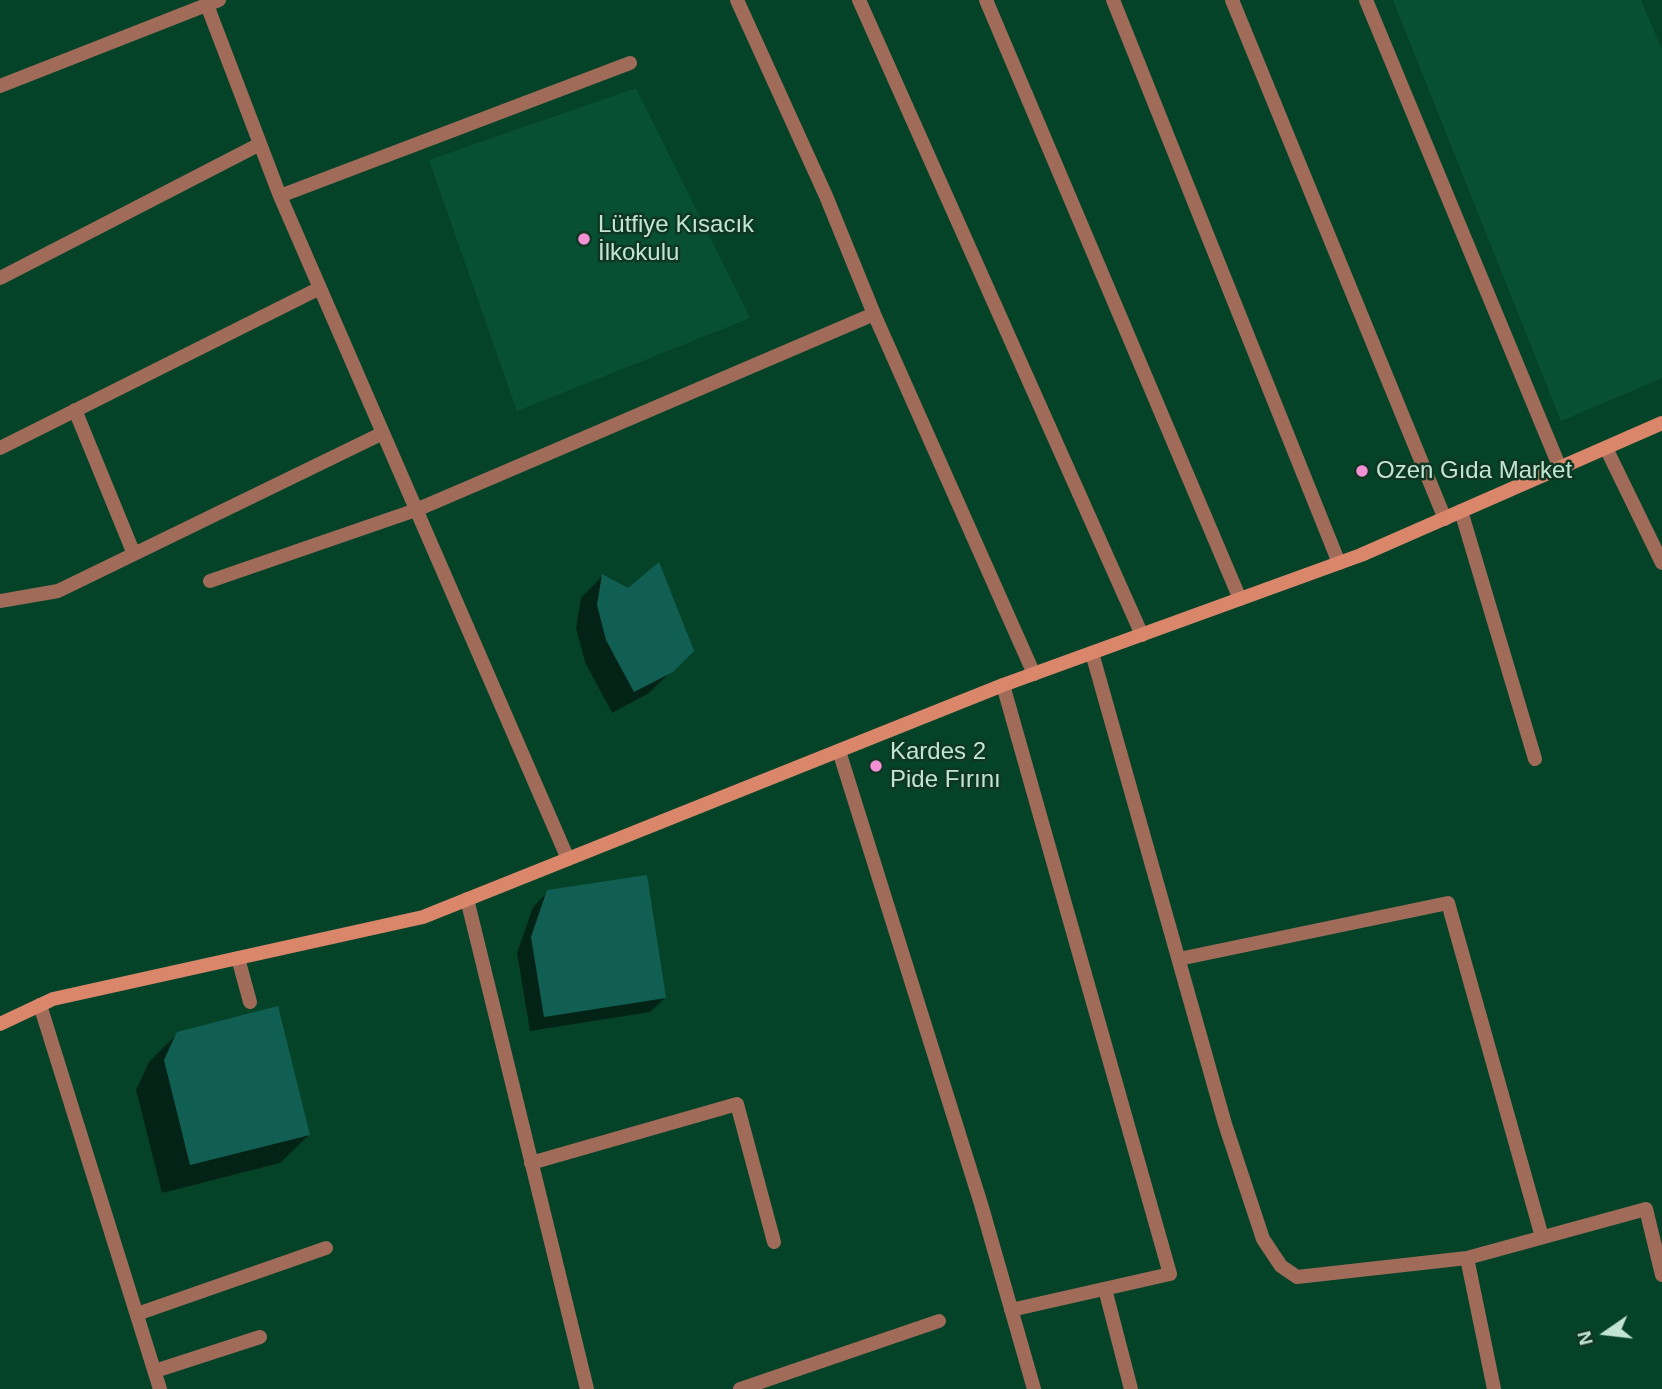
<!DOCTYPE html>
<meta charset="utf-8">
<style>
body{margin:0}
#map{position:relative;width:1662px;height:1389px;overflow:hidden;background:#054329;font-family:Helvetica,sans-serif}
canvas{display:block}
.north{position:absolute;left:1571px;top:1298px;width:70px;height:70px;-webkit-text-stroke:5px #0f3623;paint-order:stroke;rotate:256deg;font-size:19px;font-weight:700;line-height:28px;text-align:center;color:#c2e5d1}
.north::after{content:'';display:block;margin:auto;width:24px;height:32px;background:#c2e5d1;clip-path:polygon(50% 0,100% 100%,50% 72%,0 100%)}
</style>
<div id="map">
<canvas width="1662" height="1389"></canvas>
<div class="north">N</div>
</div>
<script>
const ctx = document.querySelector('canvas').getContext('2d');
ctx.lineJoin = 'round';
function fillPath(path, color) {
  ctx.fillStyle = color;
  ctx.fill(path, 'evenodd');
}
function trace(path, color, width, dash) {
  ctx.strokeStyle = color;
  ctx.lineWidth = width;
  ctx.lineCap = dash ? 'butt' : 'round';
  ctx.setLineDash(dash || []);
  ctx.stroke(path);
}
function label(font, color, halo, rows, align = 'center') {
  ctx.font = font + ' Helvetica,sans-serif';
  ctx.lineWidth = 5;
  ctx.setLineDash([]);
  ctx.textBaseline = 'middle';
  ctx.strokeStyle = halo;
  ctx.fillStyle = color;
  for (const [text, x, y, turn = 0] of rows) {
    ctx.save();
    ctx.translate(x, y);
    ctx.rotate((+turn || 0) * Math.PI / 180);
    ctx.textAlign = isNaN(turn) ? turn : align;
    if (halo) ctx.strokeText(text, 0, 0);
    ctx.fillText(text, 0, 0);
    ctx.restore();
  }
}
fillPath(new Path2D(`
 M1393 0H1641L1662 50V378L1561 421Z
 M636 88 750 318 517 411 429 160Z`), '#085034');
fillPath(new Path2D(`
 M602 576 692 651 649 693 612 713 585 662 576 628 581 598Z
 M548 892 665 998 650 1012 530 1031 517 953 533 907Z
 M178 1033 309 1135 280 1163 162 1193 136 1090 149 1062Z`), '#0007');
fillPath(new Path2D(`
 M659 562 694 651 673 672 634 692 606 640 597 605 602 574 628 588Z
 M647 875 666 998 544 1017 531 937 547 890Z
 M278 1006 310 1135 190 1165 164 1060 177 1032Z`), '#115f53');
trace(new Path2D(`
 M737 0 826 196 874 314 1034 674
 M859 0 1142 635
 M986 0 1240 599
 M1113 0 1339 563
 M1232 0 1445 519
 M1366 0 1560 468
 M207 5 280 196 568 859
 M0 86 219 0
 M280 196 630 63
 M0 278 260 144
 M75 410 134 554
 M0 448 320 288
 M1606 448 1662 563
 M1461 511 1535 759
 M210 581 416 510 874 314
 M0 601 58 591 383 433
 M1092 653 1225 1124 1263 1239 1281 1266 1297 1277 1467 1258 1646 1209 1662 1275
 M1003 685 1170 1274 1011 1310
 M839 751 981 1204 1034 1389
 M467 899 587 1389
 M238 958 250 1002
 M1179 959 1448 903 1542 1237
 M40 1005 160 1389
 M531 1163 737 1104 774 1242
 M1467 1258 1494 1389
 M1105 1289 1131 1389
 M137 1314 326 1248
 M155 1371 260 1337
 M740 1389 939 1321`), '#a06b59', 14);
trace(new Path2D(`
 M0 1024 53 999 423 917 1003 685 1361 555 1662 423`), '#da866a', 14);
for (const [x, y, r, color] of [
 [584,239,7,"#f391d5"],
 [1362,471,7,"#f391d5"],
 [876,766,7,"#f391d5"]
]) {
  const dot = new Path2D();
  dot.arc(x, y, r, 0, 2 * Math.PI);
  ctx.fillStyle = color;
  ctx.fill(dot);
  trace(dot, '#0f3623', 2.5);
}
label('24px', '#c2e5d1', '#0f3623', [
 ["Lütfiye Kısacık",598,225],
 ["İlkokulu",598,253],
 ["Ozen Gıda Market",1376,471],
 ["Kardes 2",890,752],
 ["Pide Fırını",890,780]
], 'left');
</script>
